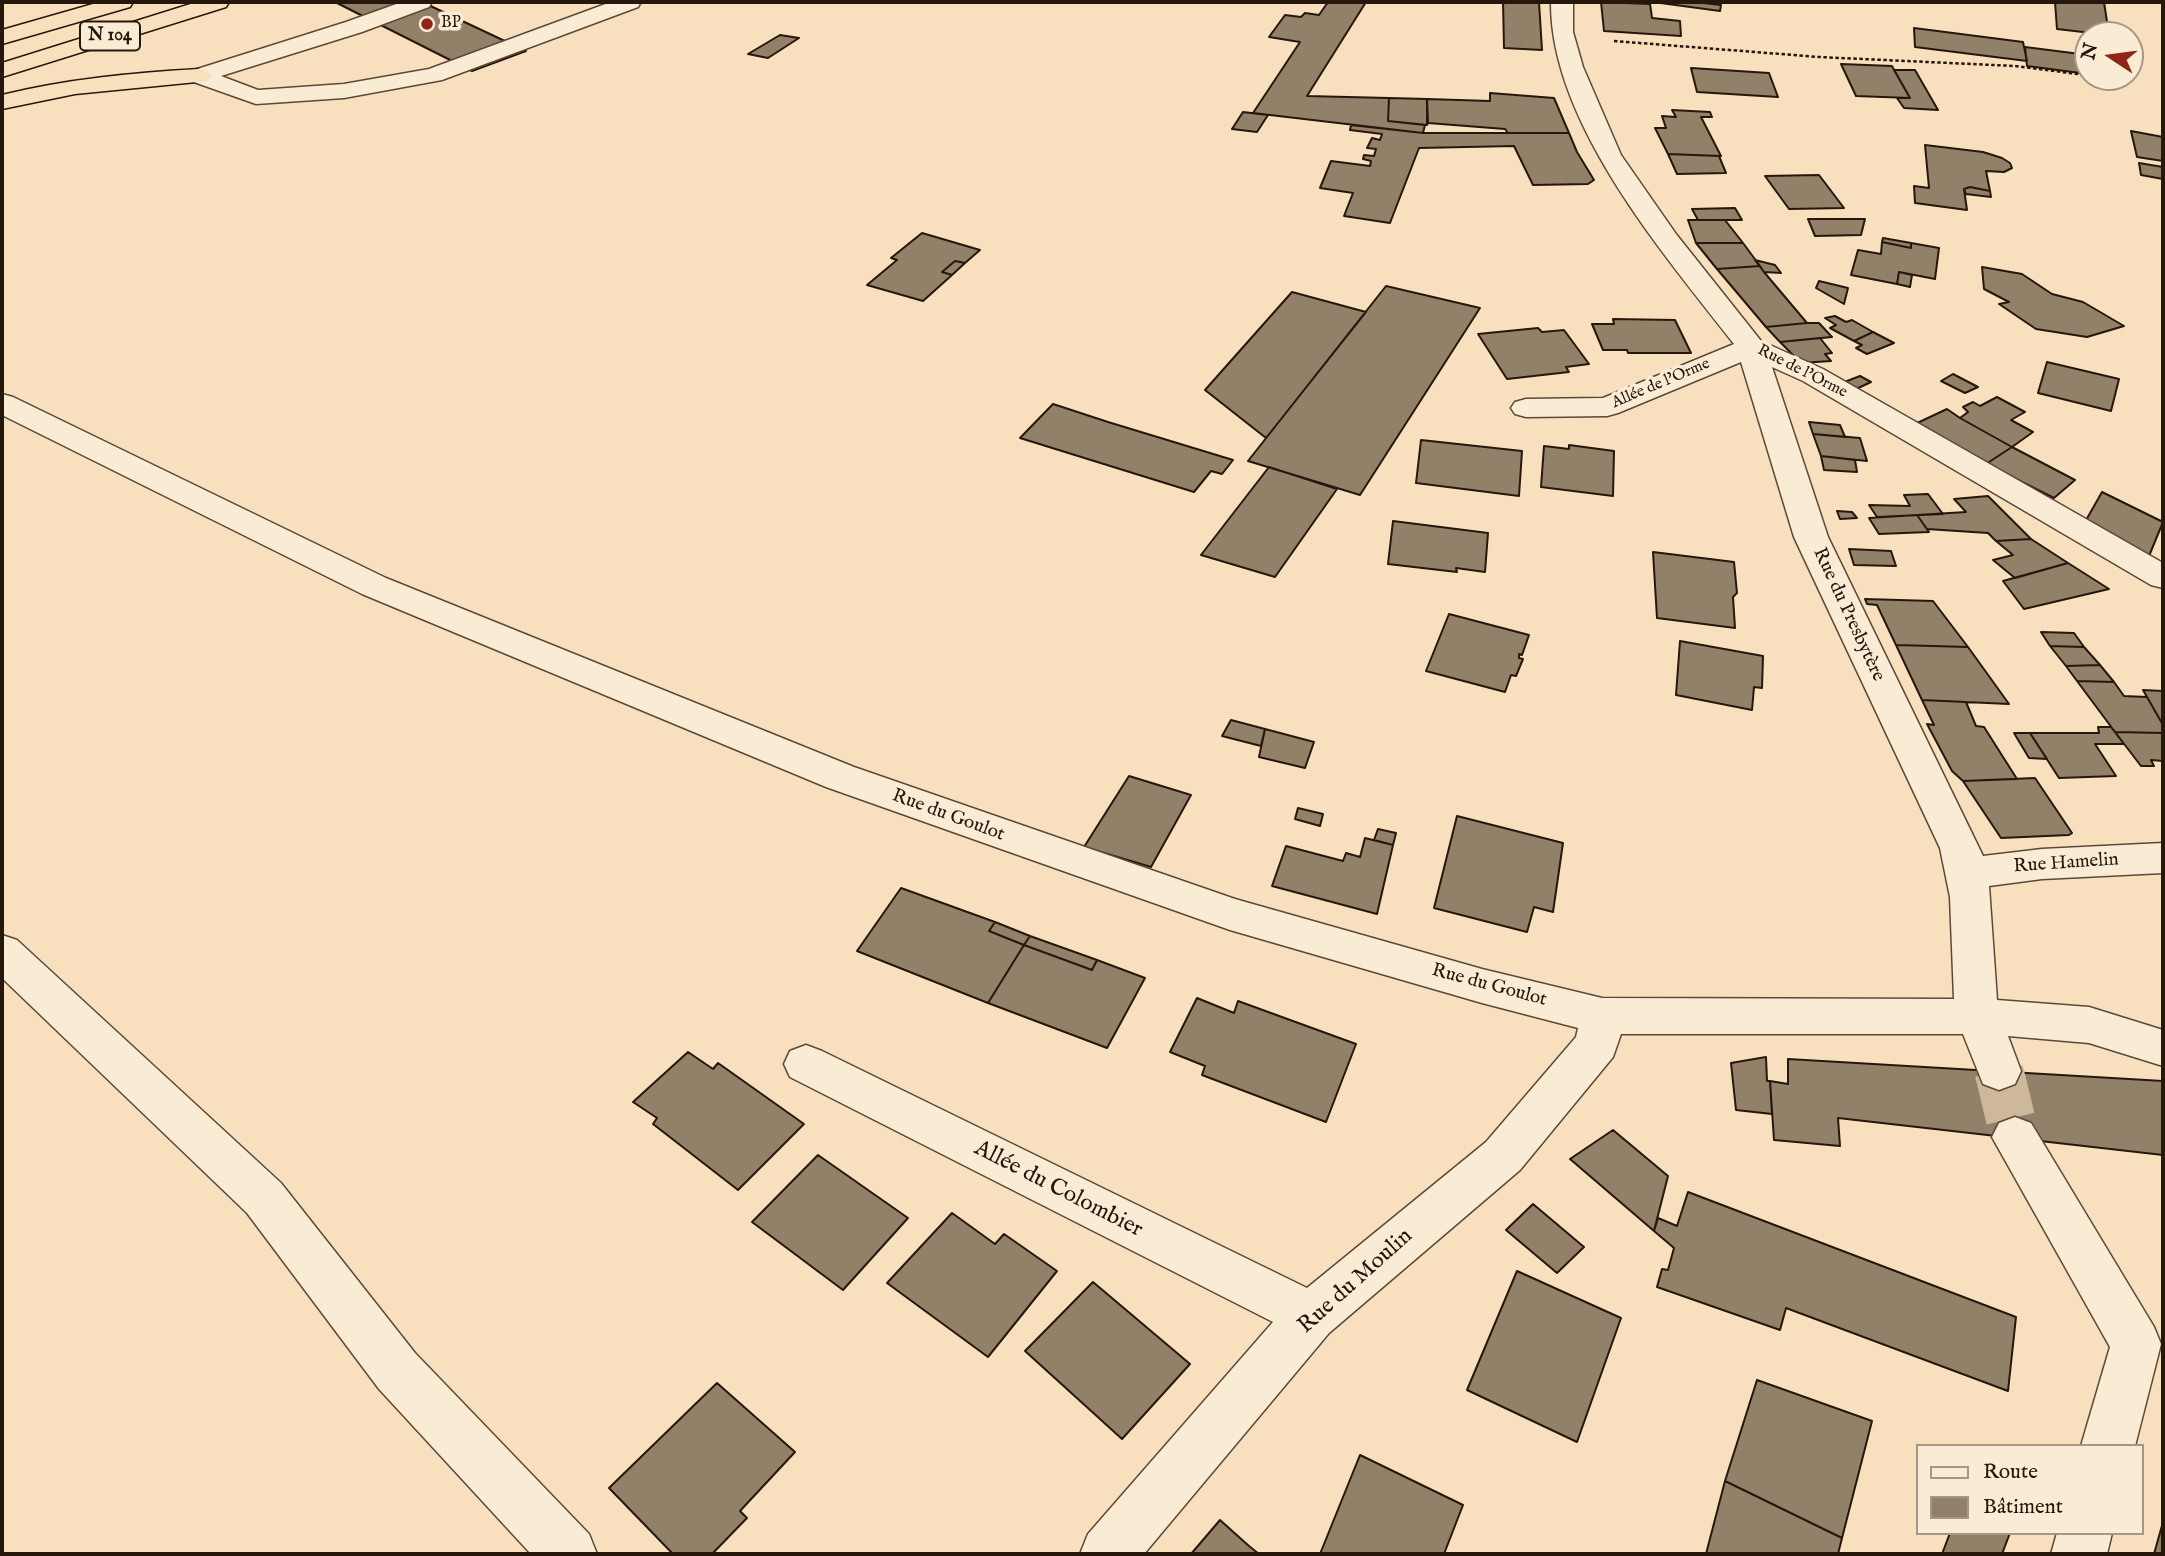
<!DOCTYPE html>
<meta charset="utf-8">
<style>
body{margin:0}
#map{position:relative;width:2165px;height:1556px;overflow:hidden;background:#f8e0be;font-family:"IM FELL English",serif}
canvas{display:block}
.frame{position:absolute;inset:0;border:4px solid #26170d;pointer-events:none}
.legend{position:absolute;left:1916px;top:1444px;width:228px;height:91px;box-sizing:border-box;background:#faebd5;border:2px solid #a59685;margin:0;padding:9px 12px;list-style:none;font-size:21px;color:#26170d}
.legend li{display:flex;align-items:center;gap:14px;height:35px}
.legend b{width:35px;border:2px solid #a59685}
.north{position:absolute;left:2074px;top:21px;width:70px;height:70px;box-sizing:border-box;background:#faebd5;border:2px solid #a59685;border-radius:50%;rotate:283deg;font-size:19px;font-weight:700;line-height:28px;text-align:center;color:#26170d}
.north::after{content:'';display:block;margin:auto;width:24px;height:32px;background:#8f2418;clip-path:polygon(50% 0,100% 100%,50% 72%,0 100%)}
</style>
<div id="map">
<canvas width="2165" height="1556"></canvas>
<div class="frame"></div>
<ul class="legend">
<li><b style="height:9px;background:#faebd5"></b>Route</li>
<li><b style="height:19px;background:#938069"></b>Bâtiment</li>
</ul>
<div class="north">N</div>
</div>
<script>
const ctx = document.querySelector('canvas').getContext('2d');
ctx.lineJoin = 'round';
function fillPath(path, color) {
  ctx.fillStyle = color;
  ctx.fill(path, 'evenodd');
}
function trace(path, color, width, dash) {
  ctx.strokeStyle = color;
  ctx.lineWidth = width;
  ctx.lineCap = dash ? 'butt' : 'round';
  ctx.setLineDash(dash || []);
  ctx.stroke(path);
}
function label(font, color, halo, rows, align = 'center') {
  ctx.font = font + ' "IM FELL English",serif';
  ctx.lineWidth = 7;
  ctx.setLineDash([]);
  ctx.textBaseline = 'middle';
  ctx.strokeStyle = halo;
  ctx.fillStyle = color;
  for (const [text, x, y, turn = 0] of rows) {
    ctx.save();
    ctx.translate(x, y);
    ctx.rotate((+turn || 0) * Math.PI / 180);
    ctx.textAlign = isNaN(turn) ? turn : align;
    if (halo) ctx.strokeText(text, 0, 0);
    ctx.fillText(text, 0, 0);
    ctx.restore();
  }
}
const building = new Path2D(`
 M342 2H422L526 51 472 71 337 3Z
 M1328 2H1366L1307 96 1389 98 1388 121 1425 125 1423 133 1253 113 1300 42 1269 37 1285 15 1301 17 1305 13 1319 15Z
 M1503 2H1539L1542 50 1504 48Z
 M1601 2 1650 4 1652 18 1680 21 1681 36 1604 31Z
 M1653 2H1694L1721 5 1720 11Z
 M2055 2H2104L2109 35 2057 29Z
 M1914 28 2023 42 2027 61 1915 47Z
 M780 35 799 38 768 58 748 54Z
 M2025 47 2088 55V74L2027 66Z
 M1841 64 1892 66 1910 98 1856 96Z
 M1691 68 1769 73 1778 97 1697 92Z
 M1894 70H1915L1938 110 1904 108 1897 98H1910Z
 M1490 93 1554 98 1569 133H1508L1505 129 1428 123 1427 99 1490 101Z
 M1389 98 1427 99V125L1388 121Z
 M1672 110 1710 112 1712 117H1701L1721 156 1668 154 1655 128H1666L1662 116 1676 117Z
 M1243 112 1268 115 1257 132 1232 129Z
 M1351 125 1423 133H1569L1577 152 1594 180 1588 184 1533 185 1514 146 1419 148 1390 223 1344 216 1353 193 1320 188 1331 161 1370 166 1371 161 1363 159 1364 155 1374 156 1376 149 1367 148 1372 138 1380 140 1382 134 1350 130Z
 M2131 131 2163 137V161L2137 157Z
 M1925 145 1983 152 2002 158 2010 163 2012 168 2004 172 1986 171 1990 191 1970 187 1964 189 1967 210 1915 203 1914 186 1929 188Z
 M1668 154 1719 156 1726 173 1677 174Z
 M2139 163 2163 167V179L2141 175Z
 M1819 175 1844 208 1789 209 1765 176Z
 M1970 187 1990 191 1991 197 1966 194 1964 189Z
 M1735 208 1742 220H1698L1692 209Z
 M1808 219H1865L1861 235 1815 236Z
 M1688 220H1725L1743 243H1696Z
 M922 233 980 250 965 263 955 261 942 272 952 275 923 301 867 285 897 260 891 258Z
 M1883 238 1911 243V248L1882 242Z
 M1882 242 1911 248V243L1939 248 1935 279 1899 272 1897 284 1851 275 1858 250 1881 254Z
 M1696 243H1743L1760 266 1717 269Z
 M1755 260 1775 265 1781 273 1764 272Z
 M955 261 965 263 952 275 942 272Z
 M1760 266 1764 272 1807 323 1766 327 1717 269Z
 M1982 267 2022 274 2052 294 2083 302 2124 326 2087 337 2036 329 1999 304 2009 302 1984 289Z
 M1899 272 1912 275 1910 287 1897 284Z
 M1819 281 1848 288 1844 304 1816 288Z
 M1386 286 1480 308 1360 495 1248 461Z
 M1292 292 1366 312 1266 438 1205 390Z
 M1835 316 1846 322 1852 320 1873 332 1854 341 1830 328 1836 325 1825 318Z
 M1613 319 1675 320 1691 353H1628L1627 350H1603L1592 324H1614Z
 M1807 323H1819L1832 337 1780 342 1766 327Z
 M1538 328 1542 332 1564 330 1589 364 1566 367 1569 372 1507 379 1478 334Z
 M1873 332 1894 343 1867 354 1856 348 1862 345 1854 341Z
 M1820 338 1832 353 1825 354 1831 361 1801 363 1780 342Z
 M2047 362 2119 379 2111 411 2038 393Z
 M1953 374 1978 387 1965 393 1941 381Z
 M1860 376 1871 382 1854 390 1842 383Z
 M1997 397 2025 412 2011 420 2033 432 2012 447 1960 418 1968 412 1963 407 1973 402 1980 406Z
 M1053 404 1108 422 1233 460 1222 474 1211 471 1194 492 1020 438Z
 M1947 409 1960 418 2012 447 1986 464 1913 425Z
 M1809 422 1840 425 1845 437 1813 434Z
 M1813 434 1860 438 1867 461 1821 456Z
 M1421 440 1522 451 1519 496 1416 483Z
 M1569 445 1614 451 1613 496 1541 487 1544 446 1569 449Z
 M2012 447 2075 480 2054 498 1986 464Z
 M1821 456 1855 460 1857 472 1824 470Z
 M1269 467 1337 489 1275 577 1201 555Z
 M2102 492 2163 522 2149 556 2085 522Z
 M1928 494 1943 514 1877 517 1869 505 1910 506 1904 495Z
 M1988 496 2031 539 1996 541 1988 533 1927 529 1917 515 1966 512 1954 499Z
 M1837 511 1852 512 1857 518 1840 519Z
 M1917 515 1929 532 1879 534 1869 518Z
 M1393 521 1488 533 1485 572 1456 568 1457 572 1388 564Z
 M2031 539 2068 563 2015 578 1993 560 2013 555 1996 541Z
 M1849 549 1891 551 1896 566 1854 565Z
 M1653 552 1734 562 1737 593 1733 597 1735 628 1657 618Z
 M2068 563 2109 589 2024 609 2003 581Z
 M1865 599 1933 601 1968 647 1896 645 1877 605 1867 604Z
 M1449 614 1529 635 1522 655 1519 654V658L1523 659 1516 676 1511 675 1505 692 1426 671Z
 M2041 632 2074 633 2084 647 2050 646Z
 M1680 641 1763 656 1762 688 1754 687 1752 710 1676 695Z
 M1896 645 1968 647 2009 704 1922 700Z
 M2050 646 2084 647 2100 665 2066 666Z
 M2100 665 2114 682 2077 681 2066 666Z
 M2077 681 2114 682 2124 696 2147 697 2163 725V733L2115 732Z
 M2143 690 2163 691V725Z
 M1922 700 1966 702 1976 726 1984 727 2017 779 1963 781 1952 771 1927 724 1934 725Z
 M1231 720 1265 729 1261 746 1222 736Z
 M2098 727H2111L2124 744H2095L2116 776 2059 778 2030 733H2099Z
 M1265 729 1314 742 1305 768 1259 757Z
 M2115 732 2163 733V761L2151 760 2154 766H2141Z
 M2014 733H2030L2047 759 2029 758Z
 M1129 776 1191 795 1151 867 1084 847Z
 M2035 778 2072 833 2069 835 2001 838 1963 781Z
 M1298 808 1323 814 1320 826 1295 819Z
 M1457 816 1563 843 1553 912 1534 907 1527 932 1434 908Z
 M1378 829 1396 833 1393 845 1374 840Z
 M1365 838 1393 845 1377 914 1272 886 1286 846 1343 861 1346 853 1360 857Z
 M901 888 995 922 989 931 1024 945 988 1003 857 951Z
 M995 922 1030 936 1024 945 989 931Z
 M1030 936 1097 960 1092 970 1024 945Z
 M1024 945 1092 970 1097 960 1145 978 1107 1048 988 1003Z
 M1197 998 1234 1013 1238 1001 1356 1044 1326 1122 1202 1075 1205 1066 1170 1052Z
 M688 1052 713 1069 718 1063 804 1124 738 1190 653 1124 657 1118 633 1102Z
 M1766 1057 1767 1081H1770L1772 1114 1736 1110 1731 1063Z
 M1788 1059 2163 1081V1155L1838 1118 1840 1146 1774 1140 1770 1081 1788 1084Z
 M1613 1130 1668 1176 1654 1231 1570 1159Z
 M818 1155 908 1218 843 1290 752 1222Z
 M1688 1192 2016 1317 2008 1391 1786 1308 1780 1330 1657 1287 1662 1269 1668 1270 1674 1248 1654 1231 1658 1218 1677 1226Z
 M1533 1204 1584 1247 1557 1273 1506 1230Z
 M952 1213 995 1244 1004 1234 1057 1271 988 1357 887 1283Z
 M1517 1271 1621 1318 1577 1442 1467 1390Z
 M1093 1282 1190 1364 1122 1439 1025 1351Z
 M1757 1380 1872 1421 1842 1538 1725 1481Z
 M717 1383 795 1452 740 1511 747 1518 712 1554H673L609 1488Z
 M1360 1455 1463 1505 1444 1554H1320Z
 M1725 1481 1842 1538 1838 1554H1706Z
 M1220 1520 1249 1546 1259 1554H1191Z
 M2163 1522V1554H2154Z
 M1950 1533H2010L2002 1554H1942Z`);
fillPath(building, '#938069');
trace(building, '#26170d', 2);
trace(new Path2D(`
 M1999 1071 2015 1137`), '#ceb89b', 49, [49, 24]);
const minor = new Path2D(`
 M402 2H432L429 7 362 32 221 76 258 90 344 84 429 69 611 2H641L638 7 442 80 344 98 256 104 191 81 187 76 191 71 346 22Z
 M1551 2H1573V32L1583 67 1621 155 1676 234 1761 341 1823 369 2163 563V588L2151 585 1803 381 1772 367 1828 537 1983 856 2042 849 2163 843V873L2042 879 1989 886 1997 1000 2089 1007 2163 1030V1066L2089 1043 2008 1036 2021 1071 2015 1084 1999 1090 1983 1084 1963 1034H1621L1613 1057 1520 1170 1329 1333 1144 1554H1080L1088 1534 1273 1322 790 1077 784 1064 790 1051 806 1045 822 1051 1307 1288 1486 1142 1576 1037 1578 1028 1482 1003 1230 930 826 787 362 594 2 415V394L13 397 386 578 854 767 1235 899 1482 969 1602 998 1954 999 1950 897 1940 848 1794 537 1741 362 1618 413 1607 416 1526 417 1515 414 1511 408 1515 402 1526 399 1603 398 1734 344C1663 253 1550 122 1551 2Z
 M2 935 17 940 281 1183 415 1353 589 1534 597 1554H531L379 1389 247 1213 2 978Z
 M2015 1117 2031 1123 2154 1327 2161 1344 2135 1446H2081L2110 1347 1992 1137 1999 1123Z
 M2057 1533H2112L2107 1554H2051Z`);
const highway = new Path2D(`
 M100 2H133L130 7 2 44V30Z
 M197 2H229L226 7 2 77V63Z
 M199 69 207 71 211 76 207 81 75 94 2 109V95C67 79 132 73 199 69Z`);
trace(minor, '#5a4939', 3);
trace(highway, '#26170d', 3);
trace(new Path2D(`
 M1614 41 1819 57 2015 66 2085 75`), '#26170d', 2.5, [3.5, 2.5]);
fillPath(minor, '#faebd5');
fillPath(highway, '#f8e0be');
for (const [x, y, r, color] of [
 [427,24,7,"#8f2418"]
]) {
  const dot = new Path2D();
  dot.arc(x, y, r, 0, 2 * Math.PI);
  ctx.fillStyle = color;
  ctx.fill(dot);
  trace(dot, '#faebd5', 2.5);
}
label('16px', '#26170d', '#faebd5', [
 ["BP",441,24]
], 'left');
label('16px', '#26170d', '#faebd5', [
 ["Rue de l'Orme",1802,372,27],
 ["Allée de l'Orme",1661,384,-23]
]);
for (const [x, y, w] of [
 [110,36,60]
]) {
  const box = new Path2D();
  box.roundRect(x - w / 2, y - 14.5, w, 29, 5);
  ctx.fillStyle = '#faebd5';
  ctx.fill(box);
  trace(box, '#26170d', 2);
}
label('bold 18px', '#26170d', null, [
 ["N 104",110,36]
]);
label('19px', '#26170d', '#faebd5', [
 ["Rue du Presbytère",1848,615,65],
 ["Rue du Goulot",948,816,20],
 ["Rue Hamelin",2066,864,-4],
 ["Rue du Goulot",1489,986,15]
]);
label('23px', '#26170d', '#faebd5', [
 ["Allée du Colombier",1058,1190,27],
 ["Rue du Moulin",1356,1282,-42]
]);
</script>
